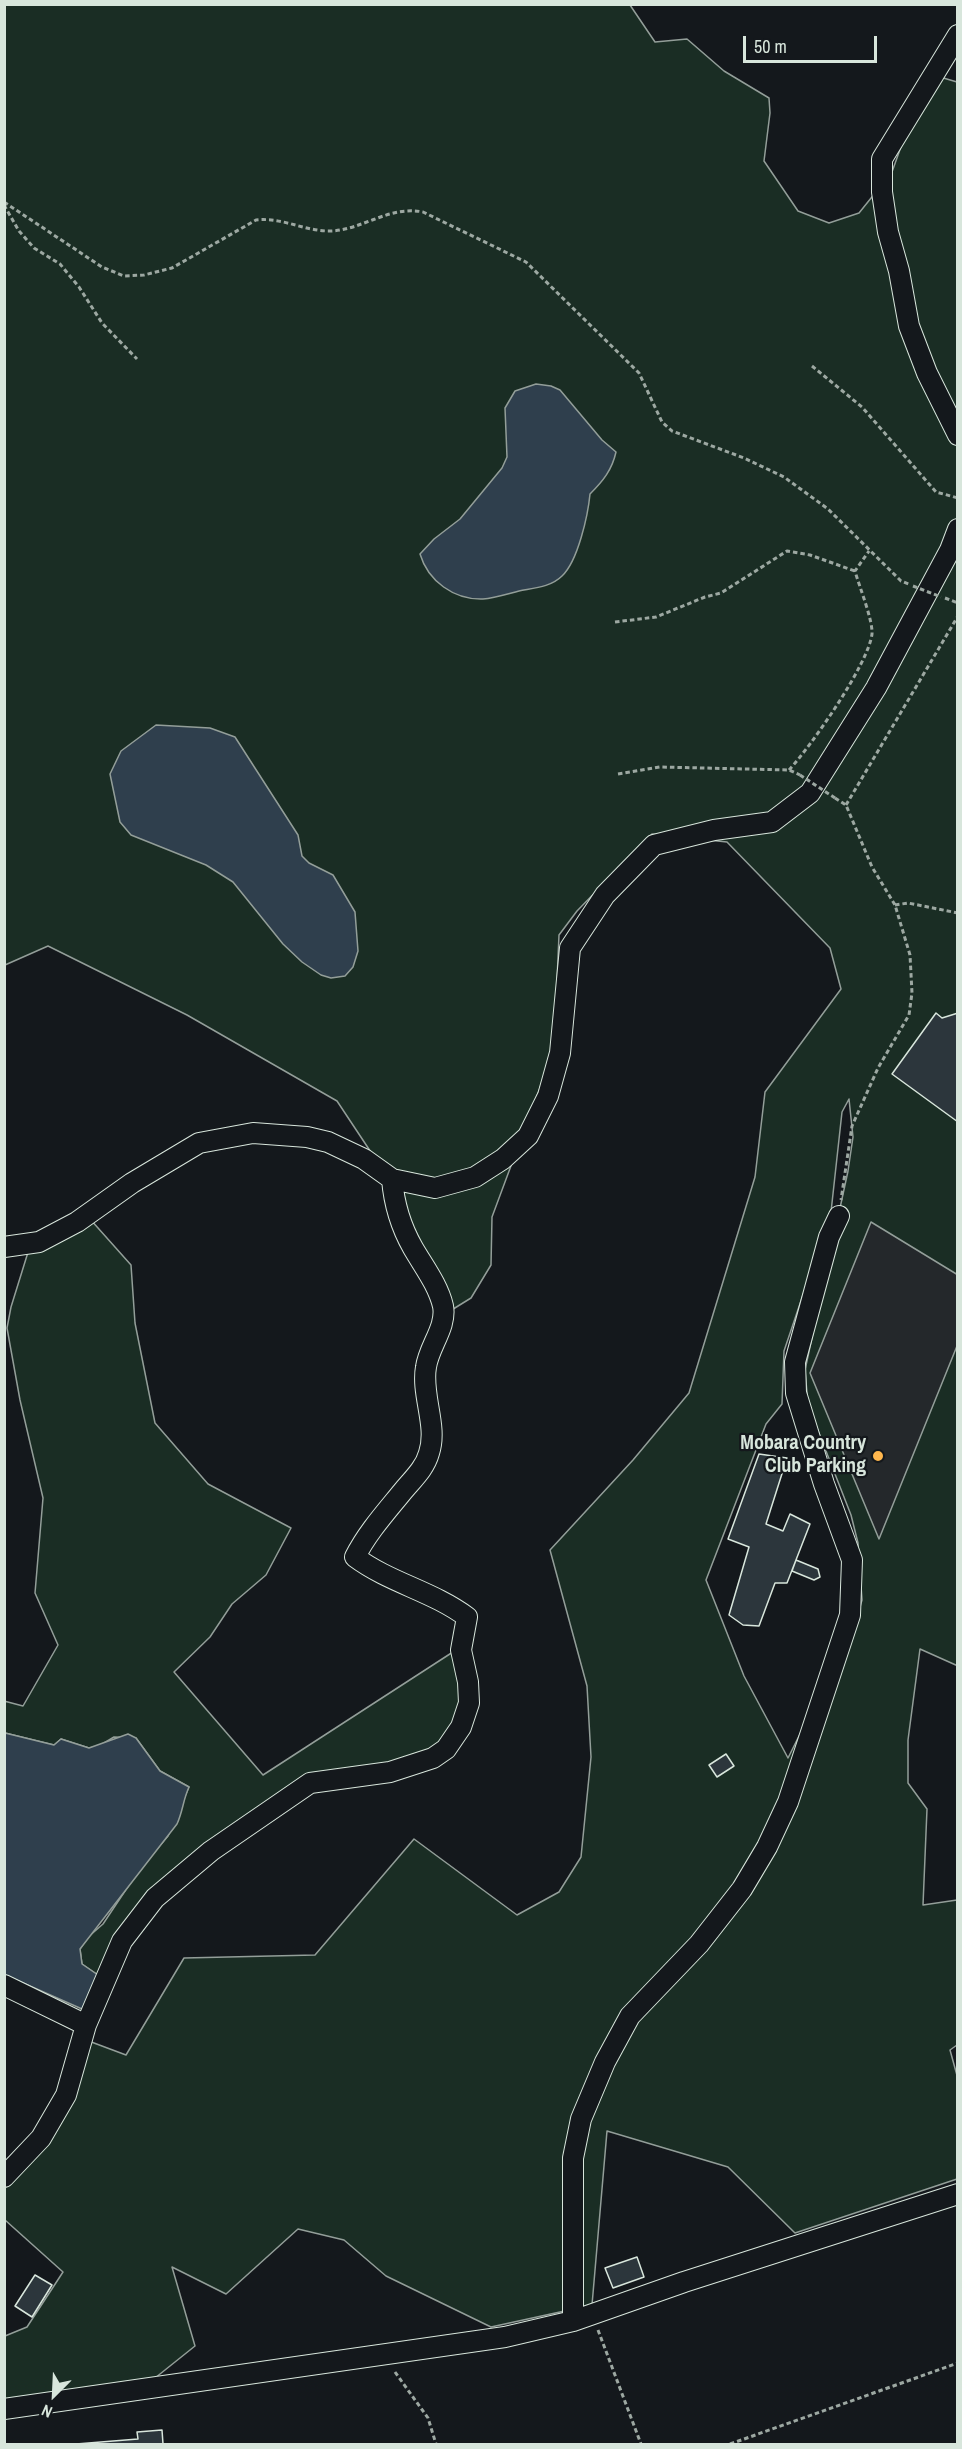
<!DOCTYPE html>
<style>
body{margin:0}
#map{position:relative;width:962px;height:2449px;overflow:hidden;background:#14181c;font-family:"Archivo Narrow",sans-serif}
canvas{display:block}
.frame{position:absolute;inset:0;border:6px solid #d8e6dc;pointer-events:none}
.north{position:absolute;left:24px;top:2365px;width:60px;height:60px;-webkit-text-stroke:4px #14181c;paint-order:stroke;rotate:204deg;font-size:16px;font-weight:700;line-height:24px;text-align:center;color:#d8e6dc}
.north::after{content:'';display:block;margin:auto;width:21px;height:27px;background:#d8e6dc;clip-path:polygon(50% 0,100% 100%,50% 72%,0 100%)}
.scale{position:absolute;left:743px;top:36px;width:134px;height:27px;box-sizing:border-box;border:3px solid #d8e6dc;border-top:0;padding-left:8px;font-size:18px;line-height:21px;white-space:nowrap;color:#d8e6dc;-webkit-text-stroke:4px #14181c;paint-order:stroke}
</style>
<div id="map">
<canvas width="962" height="2449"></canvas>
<div class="frame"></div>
<div class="north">N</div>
<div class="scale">50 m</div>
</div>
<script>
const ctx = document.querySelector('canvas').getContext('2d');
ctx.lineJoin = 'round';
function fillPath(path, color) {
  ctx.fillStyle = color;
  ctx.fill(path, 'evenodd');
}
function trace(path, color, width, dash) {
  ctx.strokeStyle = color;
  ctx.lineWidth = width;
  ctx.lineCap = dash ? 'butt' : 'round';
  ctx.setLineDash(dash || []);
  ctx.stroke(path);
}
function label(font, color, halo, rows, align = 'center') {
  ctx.font = font + ' "Archivo Narrow",sans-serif';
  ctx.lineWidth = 4.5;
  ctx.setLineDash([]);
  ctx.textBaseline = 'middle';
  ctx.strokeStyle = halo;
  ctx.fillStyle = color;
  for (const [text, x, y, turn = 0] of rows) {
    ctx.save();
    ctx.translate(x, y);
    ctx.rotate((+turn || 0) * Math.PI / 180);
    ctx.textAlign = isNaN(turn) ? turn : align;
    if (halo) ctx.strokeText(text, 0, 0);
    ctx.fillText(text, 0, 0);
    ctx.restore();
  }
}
const green = new Path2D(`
 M5 5H630L655 42 687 39 724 71 769 98 770 113 764 161 798 211 829 223 859 213 892 172 903 141 940 77 957 82 958 1666 920 1649 908 1740V1783L927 1809 923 1905 957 1900V2045L950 2050 958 2079 957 2179 795 2233 728 2167 607 2131 592 2305 491 2327 386 2276 344 2240 298 2229 226 2294 172 2267 195 2346 155 2378 5 2400V2336L27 2327 63 2272 5 2220V2185L86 2040 126 2055 184 1958 315 1955 414 1839 517 1915 559 1892 581 1857 591 1757 587 1686 550 1550 633 1460 689 1393 755 1177 765 1092 841 989 830 948 727 842 652 834 577 911 559 935 554 1050 492 1217 491 1265 471 1298 450 1311 406 1218 398 1193 337 1101 187 1015 48 946 5 965ZM849 1099 853 1137 848 1171 805 1370 808 1405 851 1515 858 1543 862 1600 855 1624 788 1758 744 1676 706 1580 766 1424 782 1404 784 1351 831 1212 842 1112Z
 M90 1219 131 1265 135 1323 155 1423 208 1484 291 1528 266 1575 232 1604 210 1637 174 1672 263 1775 456 1650 464 1684 456 1726 428 1756 309 1778 172 1873 98 1975 82 1964 80 1949 87 1938 103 1924 139 1870 168 1836 189 1787 160 1771 136 1738 114 1737 99 1746 89 1748 61 1739 54 1745 5 1733 4 1701 23 1706 58 1645 35 1593 43 1498 20 1400 7 1328 11 1307 29 1249Z`);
fillPath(green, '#1a2d24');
trace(green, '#939e99', 1.5);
const parking = new Path2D(`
 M871 1222 958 1275 957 1346 879 1539 810 1373Z`);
fillPath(parking, '#24282b');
trace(parking, '#939e99', 1.5);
const water = new Path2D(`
 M536 384 551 386 560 390 602 440 616 452C612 470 603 481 590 494 588 515 578 561 562 576 551 587 534 588 519 591 507 594 494 598 483 599 454 600 428 581 420 554L434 539 460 519 502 468 507 457 505 408 515 391Z
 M156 725 210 728 235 737 298 835 302 856 309 863 333 875 355 912 358 951 353 967 345 976 331 978 321 975 302 962 283 944 233 882 206 865 131 835 120 822 110 774 121 751Z
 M5 1733 54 1745 61 1739 89 1748 128 1734 136 1738 160 1771 189 1787C183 1800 183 1811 177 1824L80 1949 82 1964 98 1975 82 2009 5 1975Z`);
fillPath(water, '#2f3f4d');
trace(water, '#939e99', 1.5);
const building = new Path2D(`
 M936 1013 942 1018 958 1013V1122L892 1074Z
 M759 1454 787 1458 766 1524 783 1531 790 1514 810 1524 787 1583H775L759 1626 743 1625 729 1615 749 1547 728 1539Z
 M796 1560 818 1569 820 1577 814 1580 792 1571Z
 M726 1754 734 1766 717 1777 709 1765Z
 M637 2257 644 2277 613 2288 605 2268Z
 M35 2275 52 2285 32 2317 15 2306Z
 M162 2430 163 2444H76L138 2439 137 2432Z`);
fillPath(building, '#2c363c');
trace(building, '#d8e6dc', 1.5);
const minor = new Path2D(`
 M958 35 882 159V192L888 232 899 271 909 326 927 373 958 435
 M4 1247 39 1242 77 1222 132 1183 199 1143 253 1133 307 1137 328 1142 364 1159 392 1179 435 1188 475 1177 503 1159 528 1136 548 1096 560 1053 570 948 605 895 654 845 714 830 772 822 810 793 876 688 950 550 958 529
 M4 1985 86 2025
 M4 2177 41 2138 66 2095 86 2025 122 1941 155 1898 211 1851 310 1783 390 1772 433 1758 446 1749 461 1727 469 1703 468 1682 461 1650 467 1617C432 1591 390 1583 355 1557 367 1533 386 1512 403 1491 413 1479 425 1468 429 1453 438 1426 421 1395 426 1367 429 1346 447 1327 443 1306 438 1285 424 1267 413 1248 401 1227 394 1204 392 1179
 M573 2321V2158L581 2119 605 2062 630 2016 699 1944 742 1889 767 1847 788 1802 850 1615 852 1560 824 1484 796 1393 795 1362 829 1237 839 1216
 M4 2409 505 2337 573 2321 684 2282 958 2194`);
trace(minor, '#d8e6dc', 22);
trace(new Path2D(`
 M4 202 102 267 124 276 144 275 172 268 256 220C282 217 304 231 329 231 361 231 389 205 423 212L526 262 639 373 662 422 672 431 744 458 784 477 828 509 901 581 911 585
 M4 205 19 231 34 248 60 264 79 287 102 323 137 359
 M812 366 862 407 936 492 958 498
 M945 598 958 603
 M615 622 656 617 705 597 721 593 787 551 810 555 855 571
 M789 770C811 746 868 665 872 634 873 620 859 586 855 571L869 551
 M618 774 660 767 789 770 800 775
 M835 798 846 805 872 867 895 905 910 955 912 993 909 1015 878 1068 852 1126 841 1200
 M846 805 958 616
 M895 905 908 903 958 913
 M598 2330 641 2444
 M395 2372 428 2418 436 2444
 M730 2444 958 2363`), '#9da8a2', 3, [4.5, 3]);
trace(minor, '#14181c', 20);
trace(new Path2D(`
 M913 586 941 597
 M800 775 835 798`), '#9da8a2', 3, [4.5, 3]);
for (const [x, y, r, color] of [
 [878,1456,6,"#ffb74d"]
]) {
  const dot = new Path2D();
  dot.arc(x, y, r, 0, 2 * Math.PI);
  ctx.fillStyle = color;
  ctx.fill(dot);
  trace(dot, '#14181c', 2);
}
label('bold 20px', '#d8e6dc', '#14181c', [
 ["Mobara Country",866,1444],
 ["Club Parking",866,1467]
], 'right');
</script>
